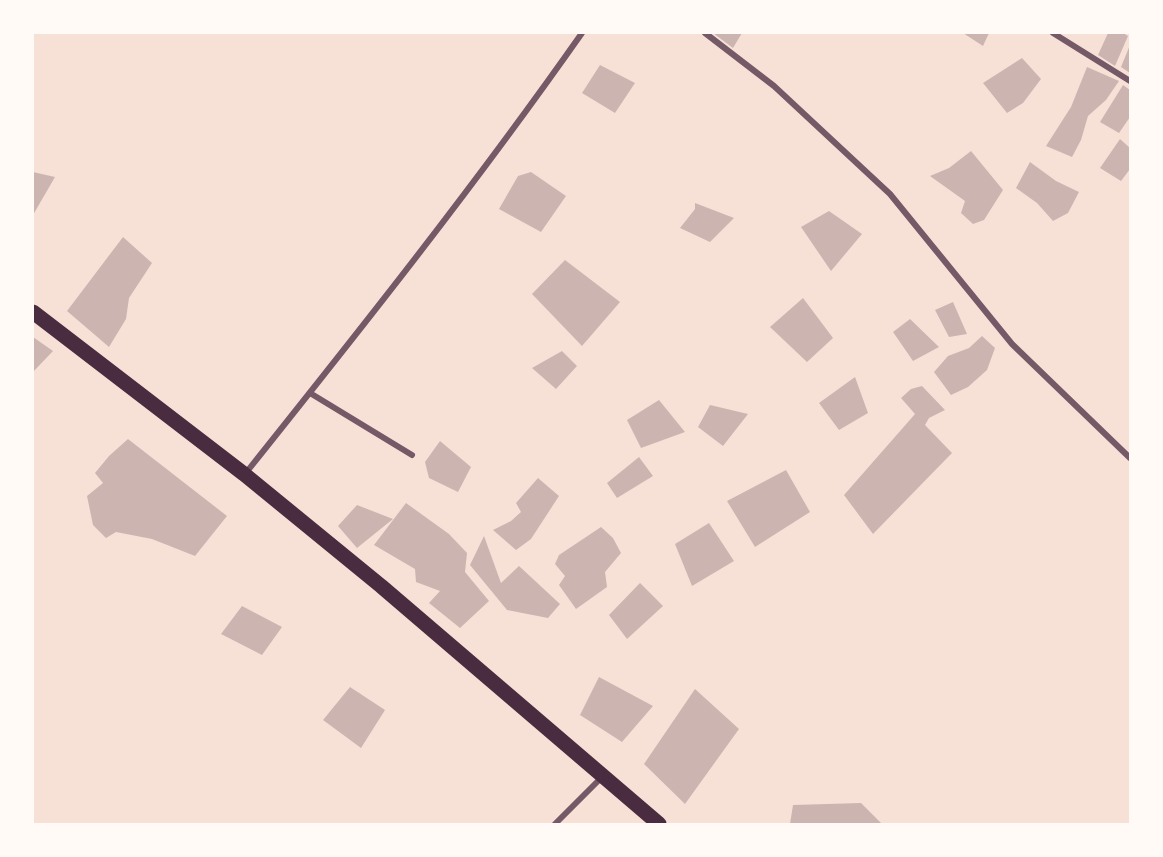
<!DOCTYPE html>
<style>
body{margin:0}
#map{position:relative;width:1163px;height:857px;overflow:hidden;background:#f7e1d7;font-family:"Exo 2",sans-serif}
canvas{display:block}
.frame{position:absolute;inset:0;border:34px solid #fffaf5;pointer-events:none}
</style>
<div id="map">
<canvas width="1163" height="857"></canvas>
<div class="frame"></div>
</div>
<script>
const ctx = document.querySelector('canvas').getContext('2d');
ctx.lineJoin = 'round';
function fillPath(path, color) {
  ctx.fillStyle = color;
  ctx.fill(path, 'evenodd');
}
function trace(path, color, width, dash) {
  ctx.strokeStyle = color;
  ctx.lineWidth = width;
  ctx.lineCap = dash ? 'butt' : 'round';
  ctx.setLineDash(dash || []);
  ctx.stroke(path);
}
fillPath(new Path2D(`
 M713 33H742L733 48Z
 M963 33H989L983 46Z
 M1108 33H1123L1128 36 1115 66 1098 55Z
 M1130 45V73L1121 67Z
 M1022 58 1041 79 1023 103 1007 113 983 83Z
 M600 65 635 83 615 113 582 93Z
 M1087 67 1119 81 1106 100 1088 116 1081 140 1072 157 1046 146 1071 107Z
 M1123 85 1130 90V117L1119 133 1100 122Z
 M1120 139 1130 148V169L1121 181 1100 168Z
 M971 151 1003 190 984 220 973 224 961 213 965 201 930 176 949 168Z
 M1030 162 1056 181 1079 192 1068 213 1053 221 1037 203 1016 188Z
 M33 172 55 177 33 215Z
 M531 172 566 196 541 232 499 209 518 176Z
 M695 203 734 218 710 242 680 228 695 209Z
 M829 211 862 234 831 271 801 227Z
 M123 237 152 263 129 298 126 319 109 347 67 311Z
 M565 260 620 302 582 346 532 294Z
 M803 298 833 338 807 362 770 327Z
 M953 302 967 334 949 337 935 310Z
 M910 319 939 347 913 361 893 332Z
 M982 336 995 348 987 370 968 387 951 395 934 372 948 356 969 348Z
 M33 337 53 351 33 372Z
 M562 351 577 366 556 389 532 368Z
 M855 377 868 413 839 430 819 403Z
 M922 386 945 410 929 418 925 425 952 453 873 534 844 495 915 414 901 398 911 389Z
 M659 400 685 432 641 448 627 420Z
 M710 405 748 414 723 446 698 427Z
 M128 439 227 516 195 556 152 539 116 532 106 538 93 525 87 496 103 483 95 473 109 456Z
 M440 441 471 467 458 492 429 478 425 462Z
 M639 457 653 476 617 498 607 483Z
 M786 470 810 512 755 547 727 501Z
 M538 478 559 496 531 539 516 550 493 530 511 521 521 512 516 503Z
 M406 503 449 534 467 553 465 572 489 601 460 628 429 603 440 591 416 582 415 569 374 545Z
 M357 505 393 519 357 548 338 526Z
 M709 523 734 561 692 586 675 544Z
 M601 527 613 538 621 553 605 572 607 587 576 609 559 585 565 576 555 564 559 555Z
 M484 536 501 583 519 566 560 604 548 618 507 610 470 565Z
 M640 583 663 606 627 639 609 615Z
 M242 606 282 627 262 655 221 634Z
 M599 677 653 706 622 742 580 715Z
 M350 687 385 710 361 748 323 720Z
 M695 689 739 729 685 804 644 764Z
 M861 803 882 824H790L793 805Z`), '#ccb4b1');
trace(new Path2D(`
 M705 33 774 86 890 194 1012 344 1130 458
 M1053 33 1130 81
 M310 393 412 455
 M245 474C360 330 476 184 582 33
 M555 824 603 776`), '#755966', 6);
trace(new Path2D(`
 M33 312 244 474 381 586 659 824`), '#4a2c40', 15);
</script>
